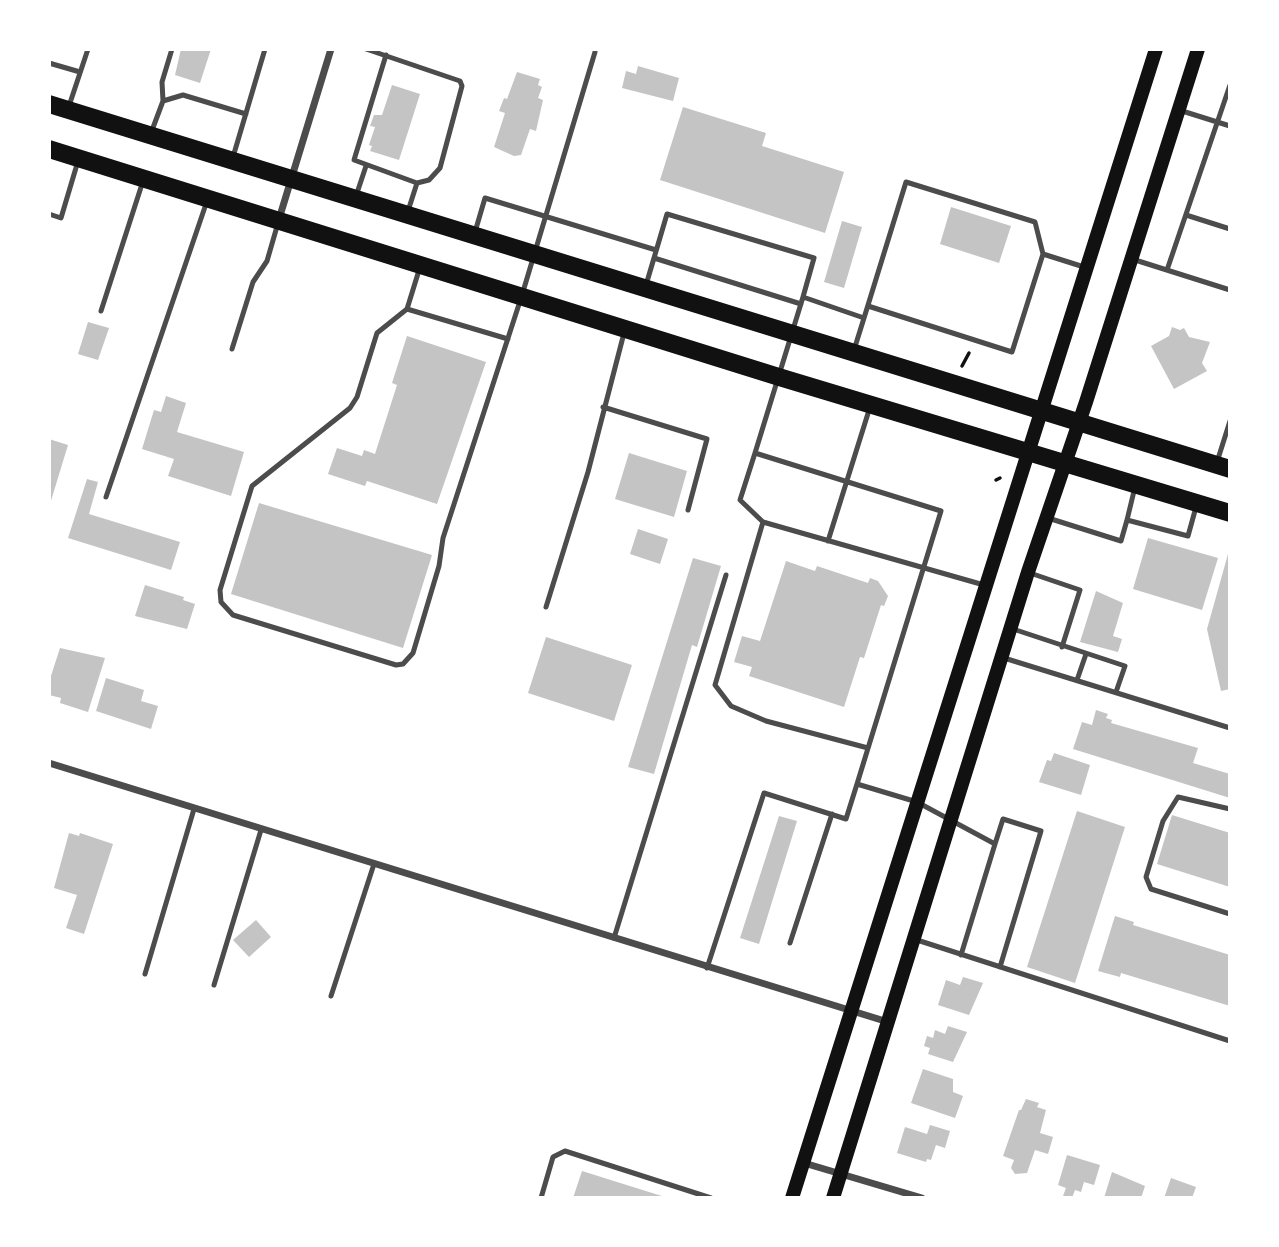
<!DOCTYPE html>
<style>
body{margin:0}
#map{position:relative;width:1279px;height:1247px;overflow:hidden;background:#fff;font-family:Figtree,sans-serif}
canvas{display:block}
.frame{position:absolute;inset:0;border:51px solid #fff;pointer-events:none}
</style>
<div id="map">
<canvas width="1279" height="1247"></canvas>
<div class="frame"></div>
</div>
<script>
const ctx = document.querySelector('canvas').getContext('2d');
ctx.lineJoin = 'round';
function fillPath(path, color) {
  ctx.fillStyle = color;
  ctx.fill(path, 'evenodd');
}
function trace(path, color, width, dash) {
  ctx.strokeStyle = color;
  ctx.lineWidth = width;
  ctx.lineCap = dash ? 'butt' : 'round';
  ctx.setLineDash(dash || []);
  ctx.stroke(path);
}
fillPath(new Path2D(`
 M181 49H211L200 83 175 75Z
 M638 66 679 78 673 101 622 88 626 71 636 74Z
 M517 72 540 79 538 85 542 87 538 98 543 100 536 131 530 129 521 155 514 156 494 147 505 113 499 111 504 98 507 99Z
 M392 85 420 94 399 160 370 151 372 146 369 145 375 127 370 126 374 115H382Z
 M683 107 766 133 762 146 844 172 825 233 660 180Z
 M951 207 1011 226 999 263 940 244Z
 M842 221 862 227 844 288 824 282Z
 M88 322 109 328 98 360 78 354Z
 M1172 327 1180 330 1184 328 1189 337 1210 342 1202 363 1207 371 1174 389 1151 346 1169 336Z
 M407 336 486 362 437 504 367 481 365 486 328 474 337 448 362 456 364 450 375 454 397 385 392 383Z
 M166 396 186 403 177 432 244 452 231 496 168 476 174 459 142 449 154 410 161 412Z
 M49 439 68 445 50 504H49Z
 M629 453 687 471 674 517 615 499Z
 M87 479 98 482 89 514 180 542 171 570 68 538Z
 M259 503 432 555 403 648 231 594Z
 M638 529 668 539 660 564 630 554Z
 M1148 538 1218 558 1202 610 1133 589Z
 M1228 554 1230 555V689L1221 691 1207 629Z
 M693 558 721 566 697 647 692 645 654 774 628 767Z
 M786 561 815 571 817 566 868 583 870 578 878 581 888 596 884 606 881 605 864 658 860 657 844 707 749 676 752 667 734 662 742 636 760 641Z
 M145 585 184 597 183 600 195 604 187 629 135 616Z
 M1096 591 1123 603 1113 636 1122 639 1118 652 1080 642Z
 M546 637 632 665 614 721 528 693Z
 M60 648 105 658 88 712 60 703 61 698 49 695V682Z
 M106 678 144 690 141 701 158 706 151 729 96 711Z
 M1096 710 1108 714 1106 718 1112 720 1111 723 1198 748 1193 763 1230 774V798L1073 749 1082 722 1092 725Z
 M1054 753 1090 765 1081 795 1039 782 1047 760 1051 761Z
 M1077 811 1125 827 1075 983 1027 967Z
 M1172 815 1230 833V887L1157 864Z
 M779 816 797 821 759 944 740 938Z
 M69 833 79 836 80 833 113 844 84 934 66 928 77 895 54 888Z
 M1115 916 1134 922 1133 925 1230 955V1006L1121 973 1120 977 1098 971Z
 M256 920 271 937 249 957 233 940Z
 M963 977 983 983 969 1015 938 1005 946 980 960 985Z
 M948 1026 967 1032 953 1062 928 1054 930 1048 924 1046 927 1036 933 1038 935 1030 945 1034Z
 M923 1069 953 1079V1092L963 1096 955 1118 911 1103Z
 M1026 1099 1039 1103 1037 1107 1046 1110 1040 1133 1053 1137 1048 1154 1035 1150 1027 1173 1015 1174 1011 1168 1014 1160 1003 1156 1019 1110H1021Z
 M930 1125 950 1131 945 1148 936 1145 931 1160 927 1159 926 1162 897 1153 905 1127 927 1134Z
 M1067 1155 1100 1165 1094 1185 1084 1182 1081 1192 1075 1190 1072 1198 1063 1196 1066 1188 1058 1185Z
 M582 1171 665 1197V1198H573Z
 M1112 1172 1145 1186 1141 1198H1104Z
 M1171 1178 1196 1187 1192 1198H1164Z`), '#c4c4c4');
trace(new Path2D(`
 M962 366 969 353
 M996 480 1000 478`), '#111', 3.5);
trace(new Path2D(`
 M366 49 460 81 462 86 440 168 429 180 417 183 408 211
 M386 55 354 160 417 183
 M49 63 80 72
 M163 101 183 95 246 114
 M69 106 88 49
 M1179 110 1230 126
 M151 133 163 101 162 82 172 49
 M233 157 265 49
 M356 196 366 166
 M49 214 61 218 78 161
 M1186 215 1230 229
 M475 232 485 198 656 250
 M1132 259 1230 290
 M420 267 407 309 377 333 357 397 350 408 252 486 220 590 221 602 233 615 396 665 403 664 413 653 439 566 443 538 522 295 595 52
 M1167 270 1230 85
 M646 285 654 258
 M801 304 654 258 667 214 814 258 803 297
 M868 306 1012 352 1043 254
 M407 309 508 339
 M101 311 143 181
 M232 349 253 282 267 261 278 223
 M854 350 864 318
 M603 407 707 439 688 510
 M755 453 740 500 763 522
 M1217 462 1230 421
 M1135 487 1127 520 1188 536 1196 507
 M106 497 207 201
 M1048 518 1121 541 1127 520
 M828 541 870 407
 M1030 573 1080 590 1062 647
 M546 607 588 472 624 333
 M1013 629 1125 666 1116 692
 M1004 658 1230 728
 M1077 680 1086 654
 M868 748 766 721 731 706 715 685 763 522 984 585
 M857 784 941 511 755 453 803 297 864 318 906 182 1035 222 1043 254 1084 267
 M1230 809 1178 797 1163 821 1146 877 1151 889 1230 914
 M995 844 1003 819 1041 831 1000 967
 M614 938 726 575
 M917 940 1230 1041
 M790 943 832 814
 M707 968 764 793 846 819 857 784 917 802 995 844 961 955
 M145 974 194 809
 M214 985 261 830
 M331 996 374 864
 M541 1198 553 1157 565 1151 711 1198`), '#4c4c4c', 5);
trace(new Path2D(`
 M279 219 331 49
 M49 763 888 1022
 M804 1163 922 1198`), '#4c4c4c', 7);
trace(new Path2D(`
 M792 1198 1156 49
 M833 1198 1028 572 1086 402 1198 49`), '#111', 14);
trace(new Path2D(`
 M49 104 1230 469
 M49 149 779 377 1230 513`), '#111', 18);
</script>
